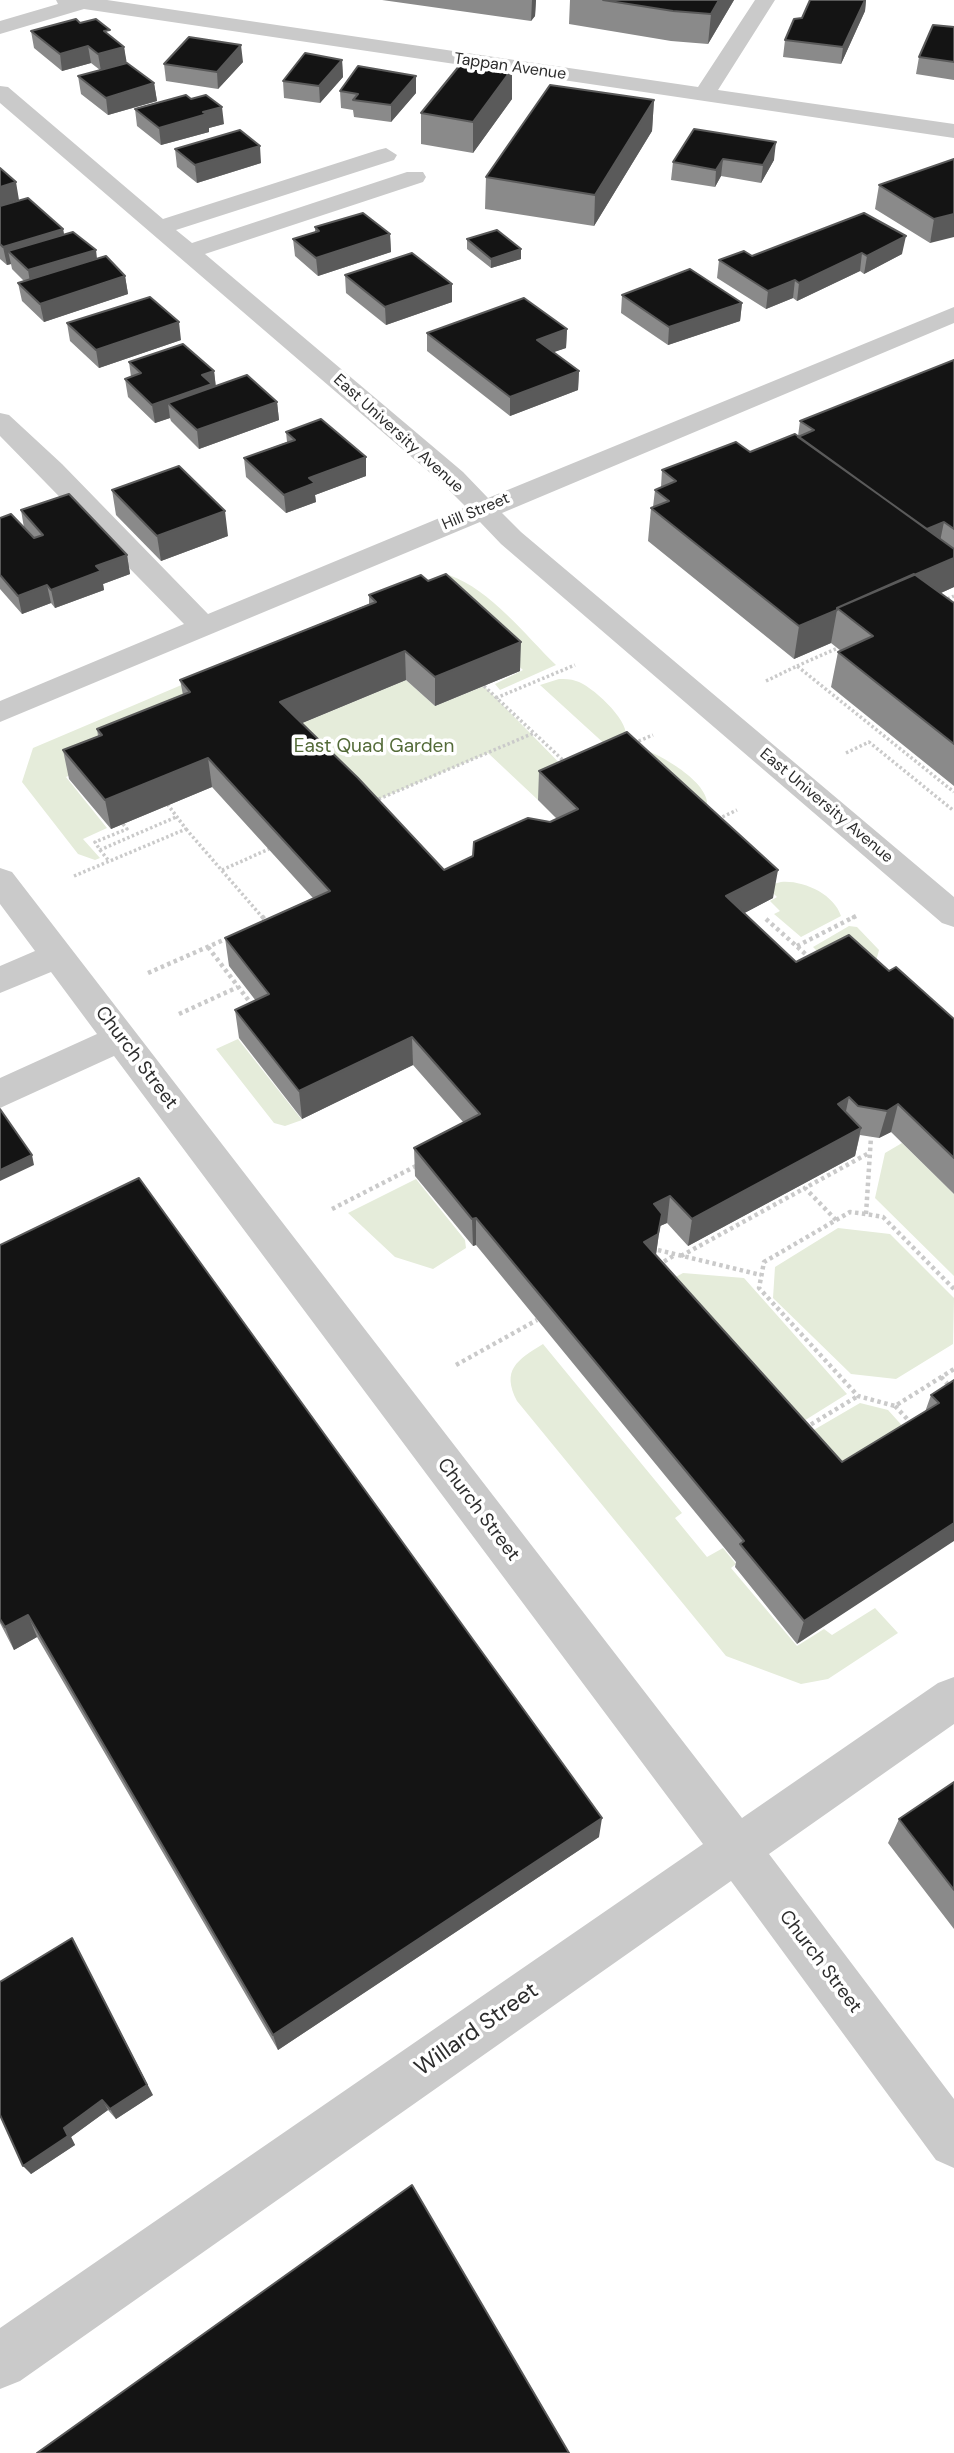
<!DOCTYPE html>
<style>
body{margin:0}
canvas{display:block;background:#fff}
</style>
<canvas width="954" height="2453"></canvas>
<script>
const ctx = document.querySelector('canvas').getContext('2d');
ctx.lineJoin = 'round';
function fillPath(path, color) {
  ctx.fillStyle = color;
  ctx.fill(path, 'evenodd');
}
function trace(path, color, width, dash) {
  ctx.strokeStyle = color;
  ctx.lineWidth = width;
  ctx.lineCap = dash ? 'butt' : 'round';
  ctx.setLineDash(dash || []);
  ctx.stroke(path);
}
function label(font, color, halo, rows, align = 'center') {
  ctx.font = font + ' "DM Sans",sans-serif';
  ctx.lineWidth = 7;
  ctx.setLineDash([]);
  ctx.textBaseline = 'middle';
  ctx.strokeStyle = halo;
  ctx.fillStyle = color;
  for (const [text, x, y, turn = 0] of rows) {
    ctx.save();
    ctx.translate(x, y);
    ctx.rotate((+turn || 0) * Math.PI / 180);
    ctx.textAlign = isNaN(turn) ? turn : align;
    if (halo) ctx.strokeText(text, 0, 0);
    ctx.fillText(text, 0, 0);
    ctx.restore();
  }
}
fillPath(new Path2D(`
 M449 575C491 590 525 635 556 665L500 690 495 684 523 670 447 603 66 777 107 828 83 839 100 858 95 860 78 854 22 782 33 748 436 577Z
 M559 679C564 679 571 679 576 681 591 685 628 719 626 736L608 747 540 685Z
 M406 680 435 706 484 686 578 782 538 800 488 753 360 807 283 731Z
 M643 749C663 756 712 784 707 808Z
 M781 882C803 880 834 894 841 916L801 937 774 914 780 911 770 901 777 897 766 886Z
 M849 926 857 927 879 950 876 961 831 965 813 947Z
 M238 1039 302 1120 285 1126 274 1123 216 1049Z
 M902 1143 954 1194V1276L875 1198 885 1153Z
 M416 1179 465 1240 466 1248 433 1269 395 1257 348 1213Z
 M838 1228 890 1234 954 1298 953 1344 896 1379 851 1374 773 1298 775 1267Z
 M683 1273 744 1278 847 1394 791 1429 663 1284Z
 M543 1344 682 1513 675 1518 707 1557 723 1548 736 1564 731 1568 797 1646 824 1629 832 1635 875 1608 898 1633 828 1679 801 1684 726 1656 517 1401C501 1370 517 1360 543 1344Z
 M860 1403 888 1410 907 1431 834 1475 800 1438Z`), '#e5ecda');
trace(new Path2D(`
 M943 601 954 596
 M797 666 838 648
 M766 681 797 666 954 792
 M484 686 567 764
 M496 698 575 665
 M634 743 653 735
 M846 753 869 742 954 811
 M374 801 534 733
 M718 819 737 810
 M123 824 127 829 95 842 100 850 176 817
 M186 829 263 918
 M100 850 109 861
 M222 870 269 849
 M74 876 186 829 168 805
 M852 918 856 916`), '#cacaca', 3.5, [2.5, 2.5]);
trace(new Path2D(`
 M262 916 267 922
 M766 919 811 959
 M797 946 856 916
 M208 947 252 1005
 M148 973 228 938
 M179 1014 238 987
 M332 1209 418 1165
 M866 1214 871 1137
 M836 1220 805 1188 869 1153
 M658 1250 761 1275
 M681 1256 805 1188
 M658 1265 675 1255
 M954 1289 883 1217 866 1214 850 1212 764 1262 759 1288 858 1396 895 1406 954 1369
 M456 1365 537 1320
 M941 1377 954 1391
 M895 1406 911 1423
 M805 1428 858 1396`), '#cacaca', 4.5, [3.5, 3.5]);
fillPath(new Path2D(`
 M56 0H107L698 87 755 0H775L718 90 954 124V138L84 9 0 34V21L58 4Z
 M0 86 8 87 163 219 378 150 386 148 397 155 394 160 176 230 192 243 407 172H423L426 177 423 182 205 254 463 472 488 498 954 307V323L502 513 521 532 954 897V927L942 923 501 544 480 522 0 722V701L184 624 0 436V413L9 415 62 464 208 614 466 507 443 484 0 103Z
 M0 868 12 872 742 1818 938 1683 954 1677V1724L769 1854 954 2099V2168L936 2160 731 1881 20 2381 0 2389V2328L703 1844 114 1056 0 1108V1078L97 1034 51 972 0 993V966L35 951 0 904Z`), '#cacaca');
fillPath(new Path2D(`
 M382 0H536L535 16 531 21Z
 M570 0H734L708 44 671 41 569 24Z
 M810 0H866L865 11 841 64 783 57 785 40 802 18Z
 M80 23 110 36 124 47 126 63 154 83 157 101 108 115 81 94 78 76 100 70 91 63 62 71 34 48 31 31Z
 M954 27V80L916 74 919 57Z
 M342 60 343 77 320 103 284 98 283 81Z
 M243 62 218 89 166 81 164 64Z
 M512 69V99L473 153 421 144V113Z
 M340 91 416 93 391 122 354 117 353 110 341 108Z
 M654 100 652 131 594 226 485 209 486 177Z
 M135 109 224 124 209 128V132L161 145 137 126Z
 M694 129 774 160 761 183 721 176 715 187 671 180 673 162Z
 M175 149 261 163 197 183 177 167Z
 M954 159 930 243 875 209 879 185Z
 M0 206 63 229 64 234 97 259 125 276 128 294 44 322 22 301 18 283 24 281 12 269 11 264 7 265 0 259Z
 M864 213 902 254 864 274 860 271 797 301 793 298 766 309 717 278 719 260 752 256Z
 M315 227 390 234 391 252 318 276 295 256 293 239 315 232Z
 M467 239 521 249V259L491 268 467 249Z
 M345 275 452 302 386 325 346 293Z
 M622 295 742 303 740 321 668 345 621 313Z
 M67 323 181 340 99 368 70 341Z
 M567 329 566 348 553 352 579 371 578 390 510 416 427 351V333Z
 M954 360V587L941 593 954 603V786L831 687 838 652 841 651 831 643 794 659 648 541 651 508 653 507 655 490 661 487 662 470 750 452 798 436 800 421Z
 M129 362 214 371 216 387 277 402 279 420 199 449 171 421 170 418 155 423 128 397 125 379 131 377Z
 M286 432 366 457V476L315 495 316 502 286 513 246 477 244 458 287 442Z
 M112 490 228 536 161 561 116 515Z
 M21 510 127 555 130 574 103 584 104 590 55 608 51 603 22 614 0 589V518L24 528Z
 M369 595 520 671 435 706 406 680 302 723 444 870 557 819 538 800 539 771 773 898 744 913 796 962 889 971 954 1019V1194L891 1132 879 1138 860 1135 855 1156 688 1246 667 1223 660 1226 656 1255 842 1462 925 1412 931 1395 954 1380 797 1644 735 1567 736 1562 476 1245 473 1246 415 1176 414 1148 464 1123 413 1065 302 1119 239 1038 235 1010 256 1001 229 966 225 938 313 898 212 787 111 829 69 779 63 750 98 736 97 729 183 695 180 680 369 604Z
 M0 1245 599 1837 278 2050 37 1637 14 1650 0 1623Z
 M954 1782V1929L888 1843 899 1819Z
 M153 2095 116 2119 108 2110 71 2137 75 2145 31 2174 0 2115Z`), '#8a8a8a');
fillPath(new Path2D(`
 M532 0H536L535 16 531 21Z
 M719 0H734L708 44 711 14Z
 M865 0H866L865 11 841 64 843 47Z
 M241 45 243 62 218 89 217 72Z
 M88 46 91 63 62 71 60 54Z
 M124 47 127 64 101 71 98 54Z
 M342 60 343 77 320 103 319 86Z
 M512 69V99L473 153V122Z
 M416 76V93L391 122V105Z
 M154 83 157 101 108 115 106 98Z
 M654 100 652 131 594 226 595 195Z
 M222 107 224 124 209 128V132L161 145 159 128 203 112Z
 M776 142 774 160 761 183 763 165Z
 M260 146 261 163 197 183 195 165Z
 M723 159 721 176 715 187 716 170Z
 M16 182 19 200 0 206V187Z
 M954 214V237L930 243 934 219Z
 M63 229 66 247 8 251 11 264 7 265 3 247Z
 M390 234 391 252 318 276 316 258Z
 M906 236 902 254 864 274 867 256Z
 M521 249V259L491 268V259Z
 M96 250 98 267 31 288 28 270Z
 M862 253 860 271 797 301 799 283Z
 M125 276 128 294 44 322 40 304Z
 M795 280 793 298 766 309 768 291Z
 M452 284V302L386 325 385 307Z
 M742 303 740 321 668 345 669 327Z
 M179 322 181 340 99 368 96 350Z
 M567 329 566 348 537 358V340Z
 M214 371 216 389 168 403 170 418 155 423 152 405 202 375Z
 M579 371 578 390 510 416V397Z
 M277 402 279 420 199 449 197 430Z
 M366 457V476L315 495 316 502 286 513 284 495 309 478Z
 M225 511 228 536 161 561 157 536Z
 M944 522 938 551 923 531Z
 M127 555 130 574 103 584 104 590 55 608 51 590 96 566Z
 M954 558V587L863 628 838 609Z
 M47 585 51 603 22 614 18 596Z
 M837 610 831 643 794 659 799 626Z
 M521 642 520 671 435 706V677Z
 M405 651 406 680 283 731 280 702Z
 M208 758 212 787 111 829 105 800Z
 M778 870 773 898 722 925 726 896Z
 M412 1037 413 1065 302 1119 299 1091Z
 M849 1097 843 1125 838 1104Z
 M898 1104 891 1132 879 1138 887 1111Z
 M861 1128 855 1156 688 1246 692 1219Z
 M32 1155 34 1165 0 1181V1170Z
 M670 1196 667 1223 660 1226 655 1261 644 1242 654 1204Z
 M476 1218V1245L473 1246 472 1219Z
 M954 1523V1541L797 1644 804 1621Z
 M28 1615 37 1637 14 1650 5 1627Z
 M602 1818 599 1837 278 2050 273 2035Z
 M78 1950 153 2095 116 2119 110 2109Z
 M102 2100 108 2110 71 2137 75 2145 31 2174 23 2166 64 2128Z`), '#5a5a5a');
const building = new Path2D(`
 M603 0H719L711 14 673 11Z
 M810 0H865L843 47 785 40 794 19 802 18Z
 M76 19 80 23 96 19 110 30 104 31 124 47 98 54 88 46 60 54 31 31Z
 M933 25 954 27V62L919 57Z
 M189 37 241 45 217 72 164 64Z
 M305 53 342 60 319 86 283 81Z
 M464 60 512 69 473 122 421 113Z
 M127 63 154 83 106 98 78 76Z
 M358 66 416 76 391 105 353 100 358 94 340 91Z
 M550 85 654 100 595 195 486 177Z
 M186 95 191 99 206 95 222 107 203 112 207 114 159 128 135 109Z
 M694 129 776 142 763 165 723 159 716 170 673 162Z
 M240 130 260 146 195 165 175 149Z
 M954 159V214L934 219 879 185Z
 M0 168 16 182 0 187Z
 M28 198 63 229 3 247 0 244V206Z
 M363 213 390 234 316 258 293 239 319 231 315 227Z
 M864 213 906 236 867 256 862 253 799 283 795 280 768 291 719 260 744 251 752 256Z
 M497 230 521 249 491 259 467 239Z
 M73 232 96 250 28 270 8 251Z
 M412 253 452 284 385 307 345 275Z
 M106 256 125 276 40 304 18 283Z
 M690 269 742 303 669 327 622 295Z
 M150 297 179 322 96 350 67 323Z
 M524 298 567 329 537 340 579 371 510 397 427 333Z
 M183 344 214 371 202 375 212 384 152 405 125 379 141 373 129 362Z
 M954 360V529L944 522 927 529 798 437 814 430 800 421Z
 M247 375 277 402 197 430 168 403Z
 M321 419 366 457 309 478 315 483 284 495 244 458 295 440 286 432Z
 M795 434 954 549V558L837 608V610L799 626 651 508 669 501 655 490 676 481 662 470 736 442 750 452Z
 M179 466 225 511 157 536 112 490Z
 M69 494 127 555 96 566 101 571 51 590 47 585 18 596 0 575V518L11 514 34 538 43 535 21 510Z
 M446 574 521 642 435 677 405 651 280 702 358 778 444 870 473 856 474 842 528 818 550 822 578 809 539 771 627 732 778 870 726 896 796 962 849 935 889 971 896 967 954 1019V1158L898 1104 887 1111 858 1106 849 1097 838 1104 861 1128 692 1219 670 1196 654 1204 662 1214 658 1234 644 1242 842 1462 939 1403 931 1395 954 1380V1523L804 1621 740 1544 744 1541 476 1218 472 1219 414 1148 480 1114 412 1037 299 1091 235 1010 269 994 225 938 330 891 208 758 105 800 63 750 102 735 97 729 190 692 180 680 376 602 369 595 421 575 428 581Z
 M914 574 954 603V744L838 652 873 636 837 608Z
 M0 1109 32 1155 0 1170Z
 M139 1178 602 1818 273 2035 28 1615 5 1627 0 1619V1245Z
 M954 1782V1890L899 1819Z
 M72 1938 147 2085 110 2109 102 2100 64 2128 68 2136 23 2166 0 2115V1982Z
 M412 2185 569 2453H37Z`);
fillPath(building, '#141414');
trace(building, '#5a5a5a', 2);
label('16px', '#2d2d2d', '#fff', [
 ["Tappan Avenue",510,67,8],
 ["East University Avenue",398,434,42],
 ["Hill Street",476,512,-23],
 ["East University Avenue",826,806,40]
]);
label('19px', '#546b39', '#fff', [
 ["East Quad Garden",374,747]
]);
label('19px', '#2d2d2d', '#fff', [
 ["Church Street",136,1058,53],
 ["Church Street",478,1510,53],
 ["Church Street",820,1962,53]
]);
label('23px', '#2d2d2d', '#fff', [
 ["Willard Street",477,2030,-35]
]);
</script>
